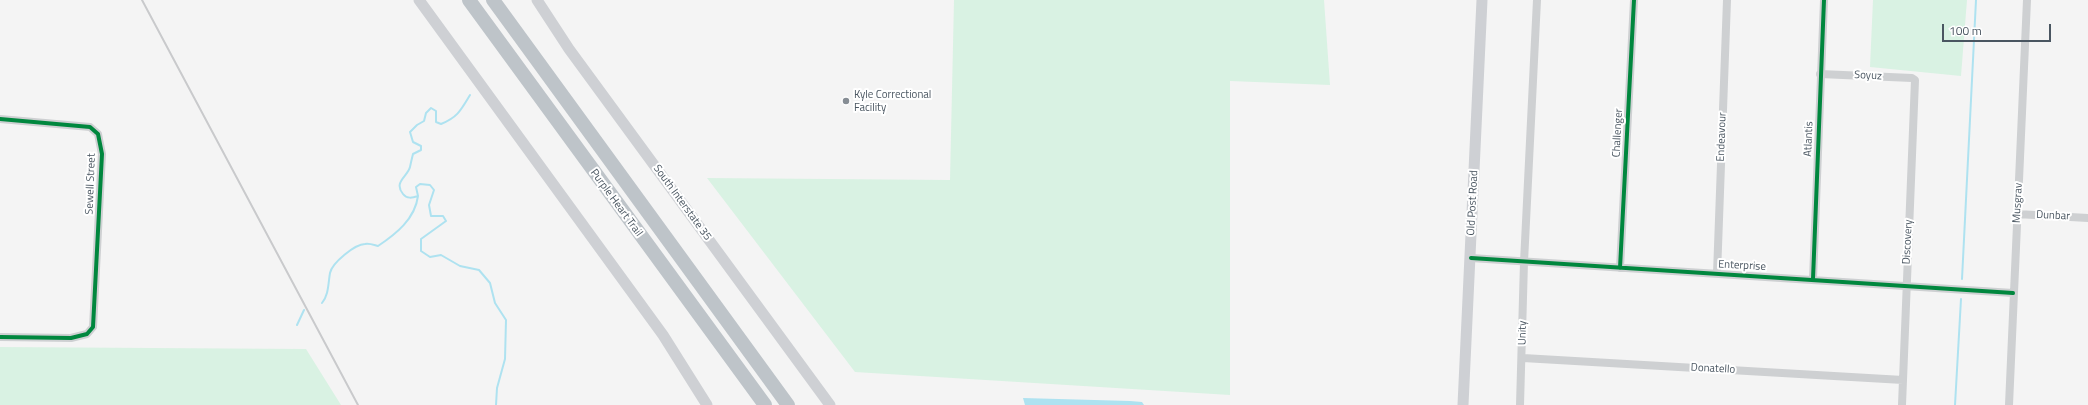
<!DOCTYPE html>
<style>
body{margin:0}
#map{position:relative;width:2088px;height:405px;overflow:hidden;background:#f4f4f4;font-family:"Titillium Web",sans-serif}
canvas{display:block}
.scale{position:absolute;left:1942px;top:24px;width:109px;height:18px;box-sizing:border-box;border:2px solid #4a5661;border-top:0;padding-left:5px;font-size:12px;line-height:14px;white-space:nowrap;color:#4a5661;-webkit-text-stroke:3px #fff;paint-order:stroke}
</style>
<div id="map">
<canvas width="2088" height="405"></canvas>
<div class="scale">100 m</div>
</div>
<script>
const ctx = document.querySelector('canvas').getContext('2d');
ctx.lineJoin = 'round';
function fillPath(path, color) {
  ctx.fillStyle = color;
  ctx.fill(path, 'evenodd');
}
function trace(path, color, width, dash) {
  ctx.strokeStyle = color;
  ctx.lineWidth = width;
  ctx.lineCap = dash ? 'butt' : 'round';
  ctx.setLineDash(dash || []);
  ctx.stroke(path);
}
function label(font, color, halo, rows, align = 'center') {
  ctx.font = font + ' "Titillium Web",sans-serif';
  ctx.lineWidth = 4;
  ctx.setLineDash([]);
  ctx.textBaseline = 'middle';
  ctx.strokeStyle = halo;
  ctx.fillStyle = color;
  for (const [text, x, y, turn = 0] of rows) {
    ctx.save();
    ctx.translate(x, y);
    ctx.rotate((+turn || 0) * Math.PI / 180);
    ctx.textAlign = isNaN(turn) ? turn : align;
    if (halo) ctx.strokeText(text, 0, 0);
    ctx.fillText(text, 0, 0);
    ctx.restore();
  }
}
fillPath(new Path2D(`
 M954 0H1324L1330 85 1230 81V395L855 372 707 178 950 180Z
 M1873 0H1967L1961 76 1870 67Z
 M0 347 306 349 341 405H0Z`), '#d9f2e3');
fillPath(new Path2D(`
 M1023 398 1130 401 1142 402 1144 405H1025Z`), '#aee2f0');
trace(new Path2D(`
 M418 196 416 187 420 184 430 185 434 190 429 205 431 216H443L446 221 421 239V251L430 257 441 255 460 266 479 270 490 283 495 303 506 320 505 359 497 388 496 405
 M1962 279 1976 0
 M322 303C329 294 328 284 330 273 332 263 355 244 365 244 369 243 374 245 378 246 396 234 415 219 418 196 412 198 407 199 403 194 393 182 408 176 410 167 411 162 412 158 413 154L421 150V146L413 142 410 132 417 125 424 121 426 113 431 108 436 111V122L441 124C458 117 461 110 470 95
 M297 325 304 310
 M1955 405 1961 299`), '#aee2f0', 2);
trace(new Path2D(`
 M1820 74 1912 78 1915 80 1902 405
 M0 119 90 127 98 134 102 154 93 327 87 334 71 338 0 337
 M2017 214 2088 218
 M1471 258 2013 293
 M1620 268 1634 0
 M1717 274 1727 0
 M1813 279 1824 0
 M1523 358 1903 380
 M1520 405 1524 262 1537 0
 M2009 405 2027 0`), '#ced0d2', 8);
trace(new Path2D(`
 M419 0 663 335 707 405
 M537 0 569 49 830 405
 M1463 405 1482 0`), '#ced0d4', 11);
trace(new Path2D(`
 M469 0 765 405
 M493 0 788 405`), '#bec4c9', 14);
trace(new Path2D(`
 M142 0 358 405`), '#c9cacc', 2);
trace(new Path2D(`
 M0 119 90 127 98 134 102 154 93 327 87 334 71 338 0 337
 M1471 258 2013 293
 M1620 268 1634 0
 M1813 279 1824 0`), '#00873e', 4);
for (const [x, y, r, color] of [
 [846,101,4,"#868d94"]
]) {
  const dot = new Path2D();
  dot.arc(x, y, r, 0, 2 * Math.PI);
  ctx.fillStyle = color;
  ctx.fill(dot);
  trace(dot, '#fff', 1.5);
}
label('11px', '#4a5661', '#fff', [
 ["Soyuz",1868,76,3],
 ["Challenger",1618,133,-87],
 ["Endeavour",1722,137,-88],
 ["Atlantis",1809,139,-88],
 ["Sewell Street",91,184,-88],
 ["Purple Heart Trail",616,203,54],
 ["South Interstate 35",682,203,54],
 ["Old Post Road",1473,203,-87],
 ["Musgrav",2018,203,-87],
 ["Dunbar",2053,216,3],
 ["Discovery",1908,242,-87],
 ["Enterprise",1742,266,3],
 ["Unity",1523,333,-89],
 ["Donatello",1713,369,3]
]);
label('11px', '#4a5661', '#fff', [
 ["Kyle Correctional",854,95],
 ["Facility",854,108]
], 'left');
</script>
